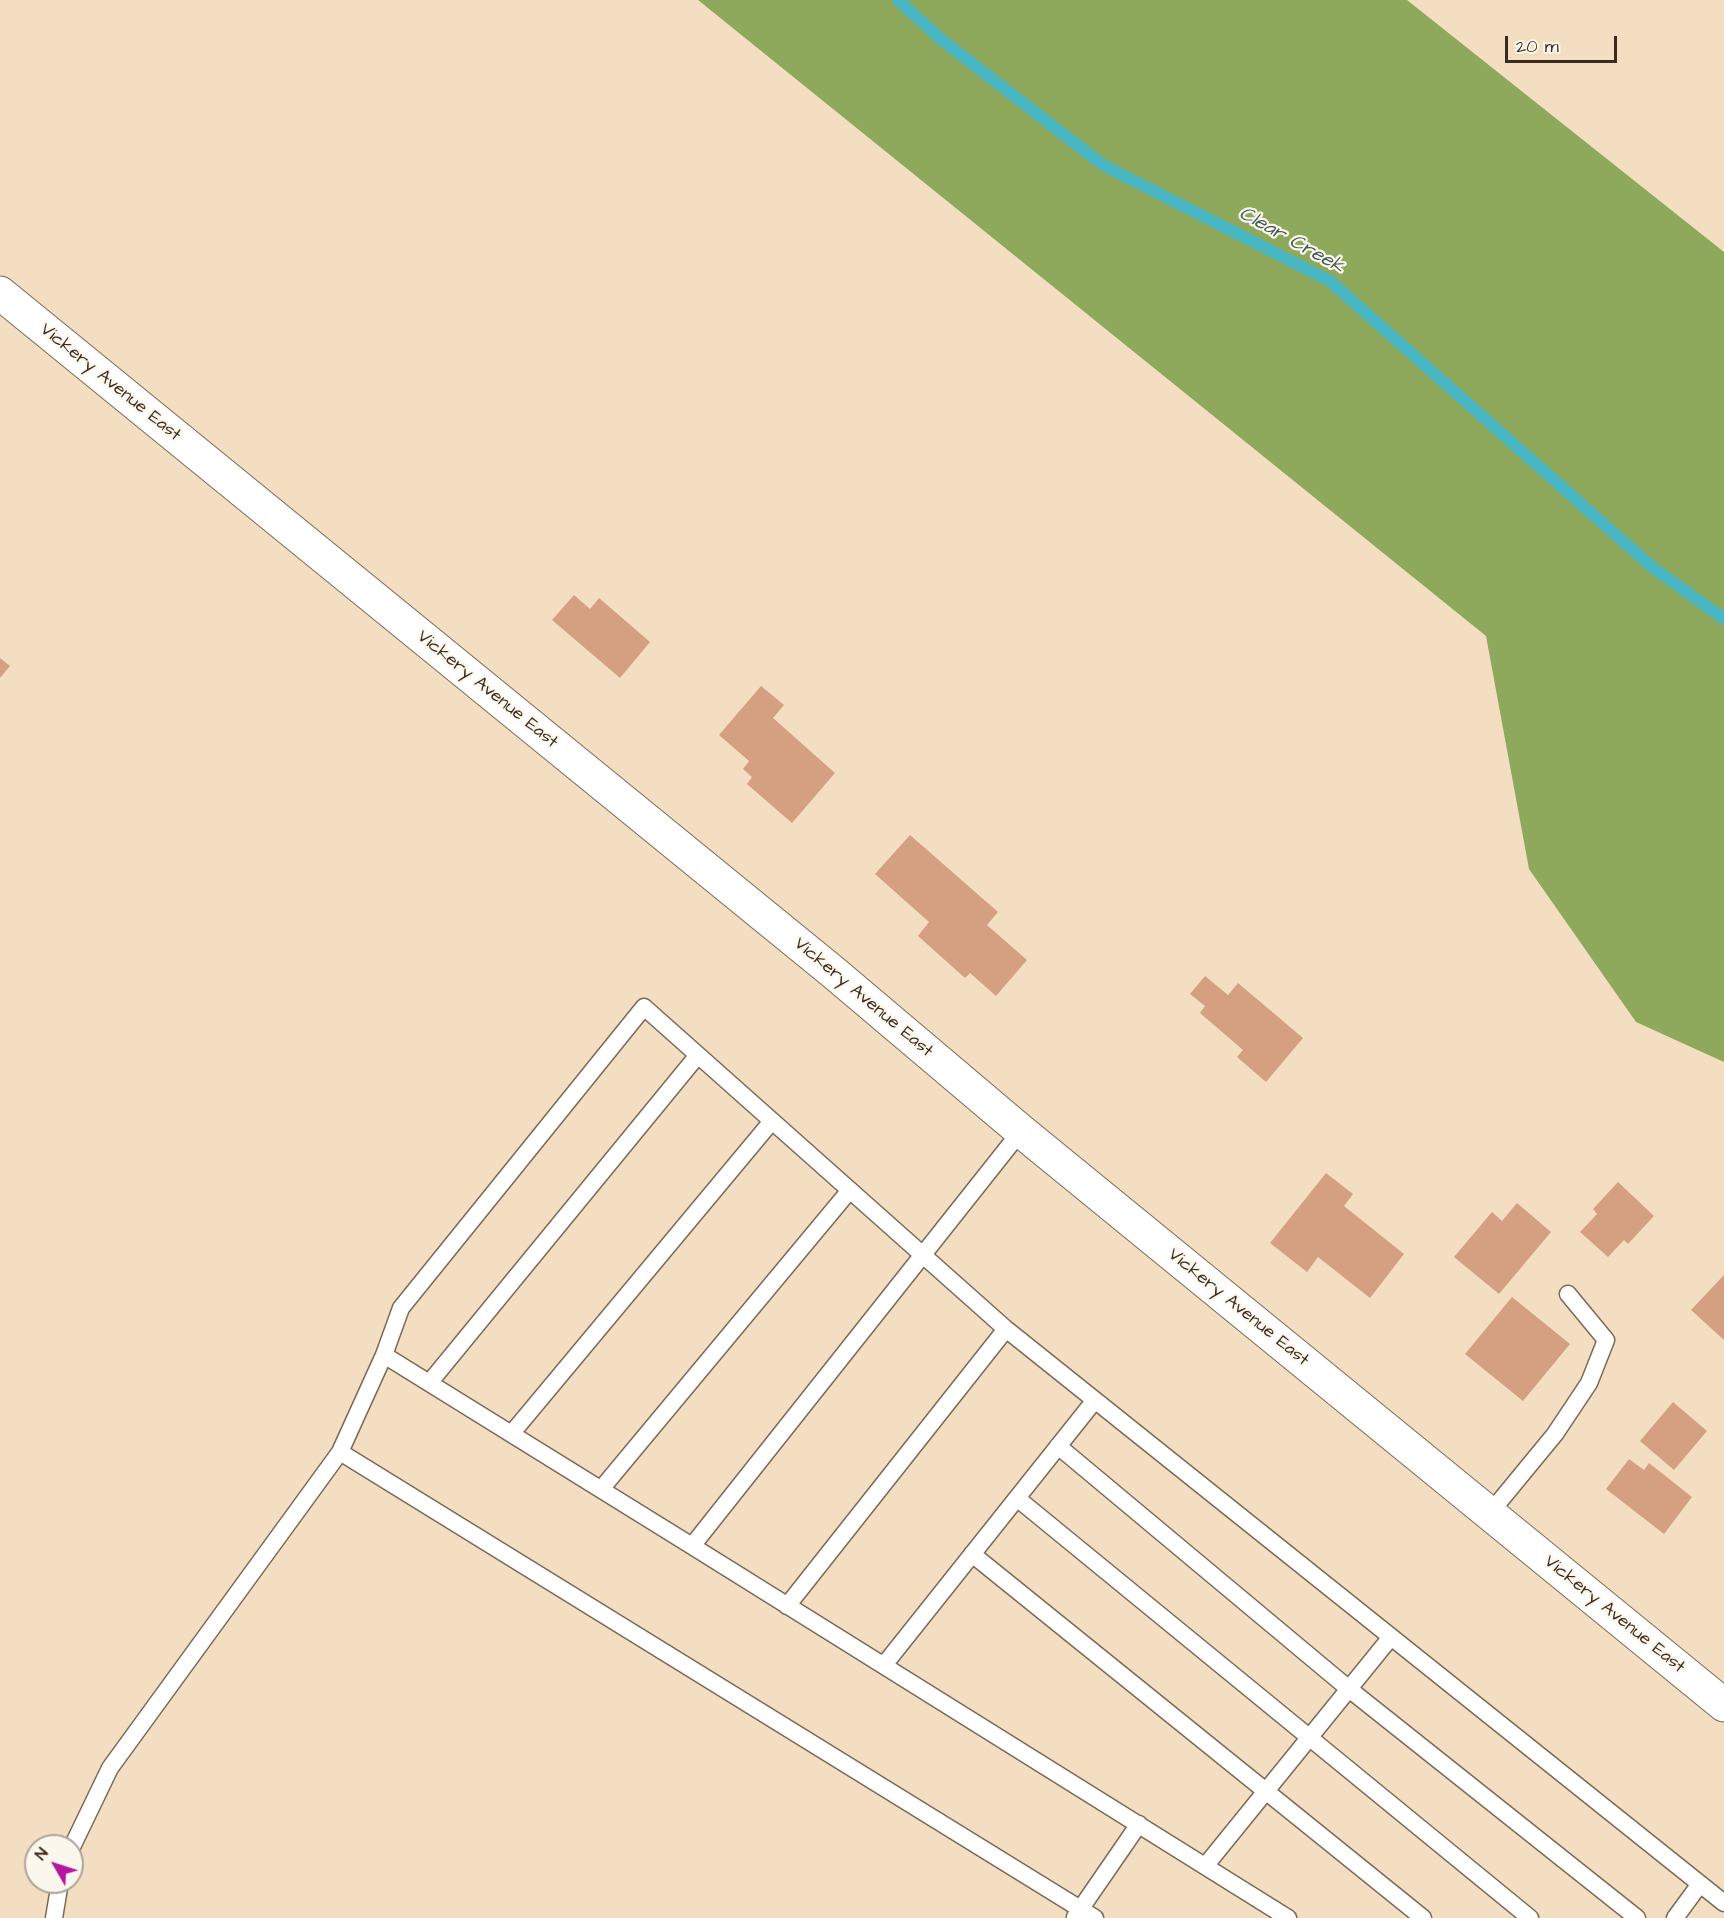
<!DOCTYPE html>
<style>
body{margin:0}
#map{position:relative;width:1724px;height:1918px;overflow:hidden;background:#f3dec1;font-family:"Architects Daughter",sans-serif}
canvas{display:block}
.north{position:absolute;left:24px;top:1834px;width:60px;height:60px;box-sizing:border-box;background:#fbf7ec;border:2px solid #aea59a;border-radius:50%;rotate:309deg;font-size:16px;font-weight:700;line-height:24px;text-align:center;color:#3b2a1e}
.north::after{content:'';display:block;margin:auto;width:21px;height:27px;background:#b5179e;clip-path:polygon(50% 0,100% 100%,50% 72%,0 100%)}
.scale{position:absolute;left:1505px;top:36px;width:112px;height:27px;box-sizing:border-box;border:3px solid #3b2a1e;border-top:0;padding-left:8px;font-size:18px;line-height:21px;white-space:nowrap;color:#3b2a1e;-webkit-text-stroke:4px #fbf7ec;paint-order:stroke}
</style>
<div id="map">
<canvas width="1724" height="1918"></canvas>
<div class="north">N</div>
<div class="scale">20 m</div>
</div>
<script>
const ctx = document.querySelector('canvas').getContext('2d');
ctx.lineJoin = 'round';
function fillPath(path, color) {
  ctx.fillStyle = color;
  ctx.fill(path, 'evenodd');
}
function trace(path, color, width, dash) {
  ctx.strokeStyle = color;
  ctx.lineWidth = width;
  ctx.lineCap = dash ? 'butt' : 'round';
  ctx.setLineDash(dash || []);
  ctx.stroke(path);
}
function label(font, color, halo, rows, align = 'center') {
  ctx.font = font + ' "Architects Daughter",sans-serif';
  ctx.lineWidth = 4.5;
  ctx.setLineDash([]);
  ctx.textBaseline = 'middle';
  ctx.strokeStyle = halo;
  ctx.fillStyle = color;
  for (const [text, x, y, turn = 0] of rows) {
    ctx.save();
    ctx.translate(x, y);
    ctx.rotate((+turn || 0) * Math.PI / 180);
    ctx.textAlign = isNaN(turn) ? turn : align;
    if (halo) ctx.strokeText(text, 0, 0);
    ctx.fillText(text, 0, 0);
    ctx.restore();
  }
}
fillPath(new Path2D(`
 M698 0H1407L1724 252V1062L1636 1022 1529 869 1486 636Z`), '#8ea95b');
trace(new Path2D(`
 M898 0 942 40 1103 165 1330 281 1652 567 1724 619`), '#49b7c4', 12);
fillPath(new Path2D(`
 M574 595 590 609 599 598 650 642 620 678 552 620Z
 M0 658 10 666 0 678Z
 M761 686 784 705 773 718 835 773 792 823 747 784 752 777 743 769 749 761 719 735Z
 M910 835 998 912 987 925 1027 960 996 996 970 973 965 978 918 936 929 922 875 874Z
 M1205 976 1228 995 1238 983 1303 1038 1266 1082 1237 1057 1243 1050 1200 1013 1205 1006 1190 994Z
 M1326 1173 1353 1194 1344 1206 1404 1254 1370 1298 1318 1257 1307 1272 1270 1243Z
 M1618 1182 1654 1216 1628 1244 1624 1240 1608 1257 1580 1232 1597 1214 1593 1209Z
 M1517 1203 1551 1232 1499 1294 1454 1257 1492 1212 1502 1221Z
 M1724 1275V1340L1691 1310Z
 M1512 1297 1570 1344 1523 1401 1465 1354Z
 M1673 1402 1707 1431 1674 1470 1640 1441Z
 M1629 1459 1644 1470 1649 1463 1692 1497 1664 1534 1606 1489Z`), '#d5a082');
const service = new Path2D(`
 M1021 1131 692 1546 1288 1918
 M384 1355 401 1308 644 1007 1006 1329 1724 1903
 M430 1382 698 1055
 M512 1433 772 1121
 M1058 1446 1349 1689 1637 1918
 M340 1452 1095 1918
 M602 1488 850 1190
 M1018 1499 1530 1918
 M1490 1513 1555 1434 1589 1383 1606 1340 1568 1294
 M972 1554 1423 1918
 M787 1606 1006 1329
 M884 1665 1095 1400
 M72 1847 110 1768 340 1452 384 1355 692 1546
 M1206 1865 1391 1637
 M1075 1917 1139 1824
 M54 1918 60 1882
 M1675 1918 1700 1884`);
const tertiary = new Path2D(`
 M0 293 833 972 1021 1131 1724 1705`);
trace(service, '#7b6957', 19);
trace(tertiary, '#7b6957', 35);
trace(service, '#fff', 16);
trace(tertiary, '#fff', 33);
label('18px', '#3b2a1e', '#fbf7ec', [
 ["Vickery Avenue East",110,383,39],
 ["Vickery Avenue East",487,690,39],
 ["Vickery Avenue East",863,998,40],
 ["Vickery Avenue East",1238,1308,39],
 ["Vickery Avenue East",1614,1615,39]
]);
label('italic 20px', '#405b58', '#fbf7ec', [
 ["Clear Creek",1291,241,29]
]);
</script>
